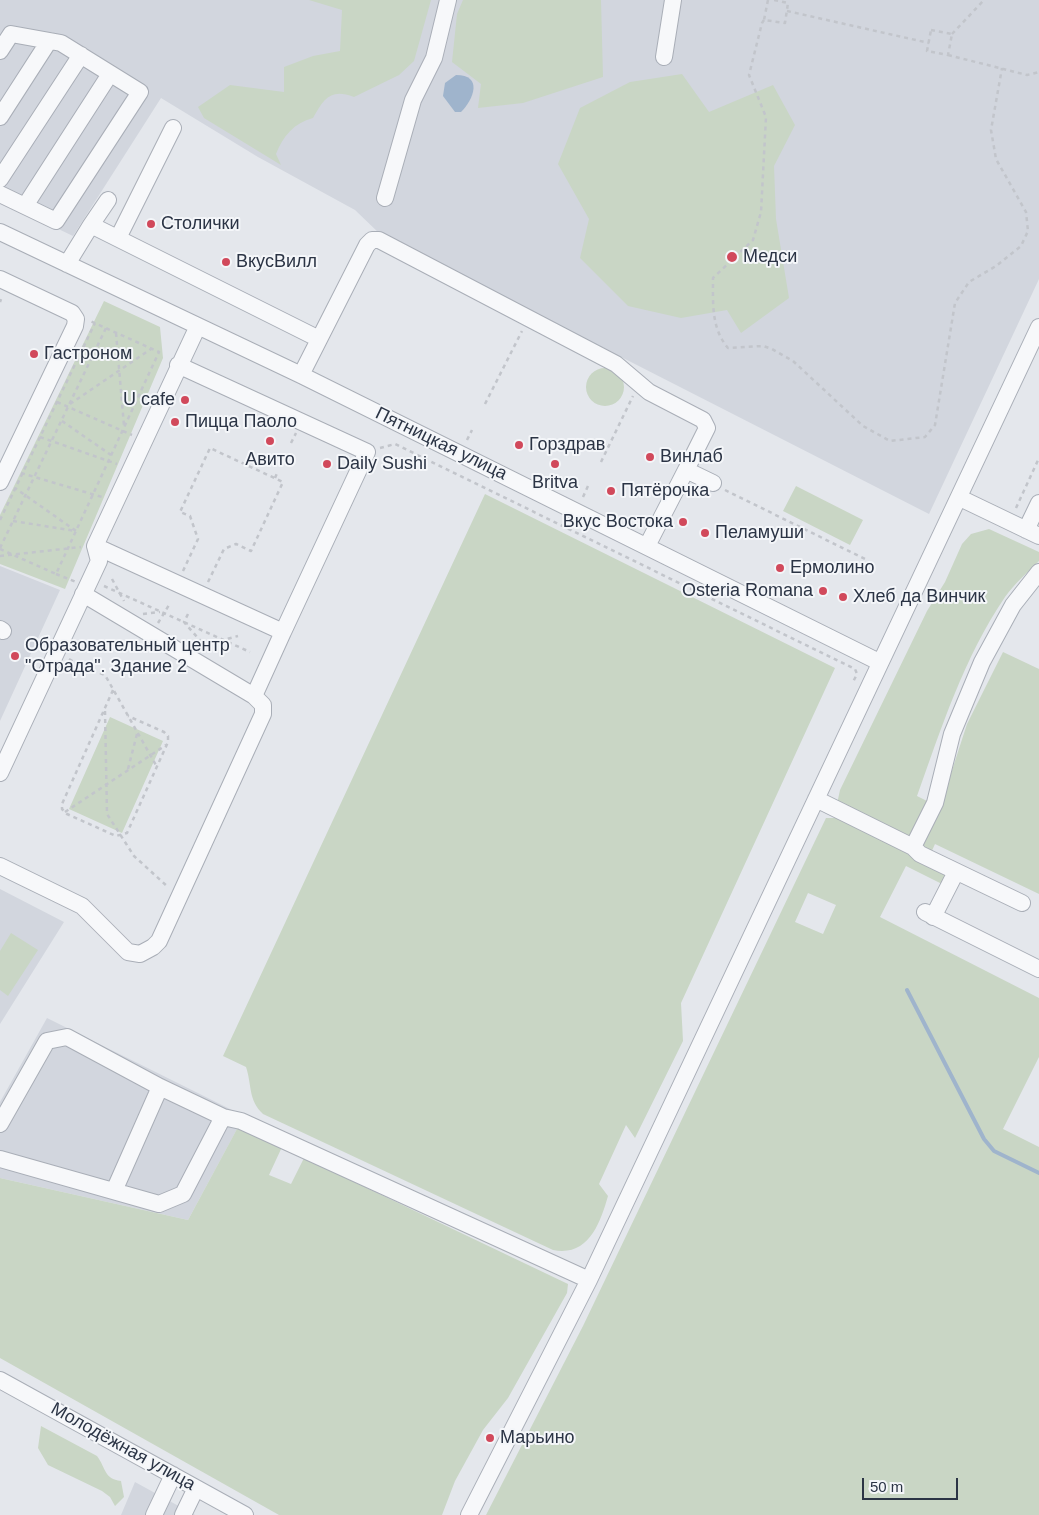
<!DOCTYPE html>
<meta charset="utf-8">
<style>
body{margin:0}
#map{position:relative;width:1039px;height:1515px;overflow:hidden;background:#e4e7ec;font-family:Arial,sans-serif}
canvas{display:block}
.scale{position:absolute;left:862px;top:1478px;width:96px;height:22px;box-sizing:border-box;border:2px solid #2b3445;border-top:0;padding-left:6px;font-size:15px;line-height:18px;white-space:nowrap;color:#2b3445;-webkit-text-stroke:4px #f4f6f9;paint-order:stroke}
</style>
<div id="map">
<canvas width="1039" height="1515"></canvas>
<div class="scale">50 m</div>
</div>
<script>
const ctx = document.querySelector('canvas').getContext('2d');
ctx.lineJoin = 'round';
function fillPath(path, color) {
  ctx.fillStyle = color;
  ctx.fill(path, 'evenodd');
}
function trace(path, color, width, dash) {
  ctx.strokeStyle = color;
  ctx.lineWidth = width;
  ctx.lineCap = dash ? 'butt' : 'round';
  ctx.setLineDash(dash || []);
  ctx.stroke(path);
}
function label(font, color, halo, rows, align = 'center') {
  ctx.font = font + ' Arial,sans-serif';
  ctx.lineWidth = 4;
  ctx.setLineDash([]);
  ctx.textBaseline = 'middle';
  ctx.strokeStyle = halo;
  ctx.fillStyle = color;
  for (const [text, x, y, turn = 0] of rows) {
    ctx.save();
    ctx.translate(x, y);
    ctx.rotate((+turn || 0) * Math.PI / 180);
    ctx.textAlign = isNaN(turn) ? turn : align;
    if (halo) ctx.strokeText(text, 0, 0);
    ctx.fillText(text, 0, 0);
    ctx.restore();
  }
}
fillPath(new Path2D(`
 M0 0H1039V279L929 514 380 234 355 210 258 157 161 98 73 236 0 201Z
 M0 566 60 590 0 721Z
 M0 889 64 922 0 1024Z
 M47 1018 244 1116 188 1220 0 1178V1102Z
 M135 1482 195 1515H121Z`), '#d2d6de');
fillPath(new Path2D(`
 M309 0H431L414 61 399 75 354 97C331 88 324 98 313 118 294 123 283 136 276 154L281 165 204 118 198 107 230 85 284 92V67L313 56 340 51 342 10Z
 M463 0H601L603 77 523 103 478 108 481 84 452 62 457 14Z
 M682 74 709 112 773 85 795 125 774 166 776 219 789 298 741 333 727 310 681 318 628 306 580 258 589 219 558 164 580 108 630 82Z
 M104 301 160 327 163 358 65 589 0 564V515Z
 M586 387a19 19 0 1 1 38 0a19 19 0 1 1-38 0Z
 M796 486 863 520 850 545 783 511Z
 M485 494 835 668 681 1003 683 1041 635 1138 626 1125 599 1184 608 1196C600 1224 588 1257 553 1250L263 1114C248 1100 252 1085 246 1067L223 1056Z
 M989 529 1039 552V561C1028 572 1014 584 1005 597 964 657 941 729 917 796L927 801 910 838 837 804 840 790 927 611 945 582 962 544 971 534Z
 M1003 652 1039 669V894L935 844 930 855 920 850 943 798 967 724Z
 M110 717 163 741 122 833 69 809Z
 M826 818H837L948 873 942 884 906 866 880 917 1039 998V1057L1003 1129 1039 1147V1515H486L583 1326ZM808 893 836 905 823 934 795 922Z
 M11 933 38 950 8 996 0 990V951Z
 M238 1127 282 1147 269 1175 291 1184 304 1158 568 1284 567 1293 508 1398 483 1430 455 1481 442 1515H279L0 1358V1178L188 1220Z
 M41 1426 97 1456C106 1468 104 1479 121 1481L124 1497 115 1506 110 1497 102 1491 48 1465 38 1448Z`), '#c9d6c5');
fillPath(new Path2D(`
 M456 75C483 75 474 99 461 112H455L443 96 445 83Z`), '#9fb4cc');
trace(new Path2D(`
 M907 990 984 1139 994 1151 1039 1173`), '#9fb4cc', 4);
const minor = new Path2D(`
 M0 51 11 34 61 43 140 92 56 221 0 194
 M664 57 673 0
 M0 117 49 41
 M0 179 81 55
 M385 198 413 100 434 58 448 0
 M25 206 110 74
 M91 225 108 200
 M0 232 301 375 879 662
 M118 238 173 128
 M67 264 91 225 319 339
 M0 279 72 313 76 319 75 326 0 482
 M178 365 367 452 283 632 95 546 198 326
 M301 375 367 245 372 240H379L616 364 649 392 703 420 707 428 686 470
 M960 498 1039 536
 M1026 530 1039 503
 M647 546 686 470 713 483
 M83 594 254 696
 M0 629 3 631
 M0 773 99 561 95 546
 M816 799 913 847 935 803 952 734 982 662 1013 605 1039 572
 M913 847 920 854 1022 903
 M0 866 82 906 128 952 140 954 153 947 159 941 263 714V705L254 696 283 632
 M925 912 1039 969
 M933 917 956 872
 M0 1124 47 1041 67 1037 160 1087 223 1117 241 1121 589 1280
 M0 1159 159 1204 183 1194 223 1117
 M114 1191 160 1087
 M0 1380 245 1515
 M154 1515 173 1475
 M183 1515 196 1488
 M469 1515 589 1280 1039 327`);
trace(minor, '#a9aeb7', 18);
trace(new Path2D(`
 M768 0 764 20 785 23 788 3 774 0
 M787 11 929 43
 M764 20 762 23 749 75 766 117 761 212 753 240 713 278C713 303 711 328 728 348L763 346 772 349 793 361 863 426 890 441 925 437 935 425 955 303 969 282 996 266 1021 246 1028 231 1026 212 996 159 991 130 1002 68
 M931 30 952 34 948 55 927 51Z
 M952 34 984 0
 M948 55 1027 75 1039 72
 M0 302 1 299
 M116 333 124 426
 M57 402 132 435
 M70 404 151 349
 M485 404 522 331
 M62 421 111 455
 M40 437 117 464
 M467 440 472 430
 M291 443 296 433
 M380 448 395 444 855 669 857 674 853 682
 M601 462 633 396
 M21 473 102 497
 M275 478 278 471
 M725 490 867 560
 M583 497 588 486
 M1016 508 1039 458
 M0 520 95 323
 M13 521 76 531 15 488
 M0 548 106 328
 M0 549 56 574 159 352 90 321
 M0 556 81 547
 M183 571 198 539 190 516 180 512 210 448 283 482 251 551 236 544 224 549 208 582
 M56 574 76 582
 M112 579 124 601
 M104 586 250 652
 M143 614 160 612
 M188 614 184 622 204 645 238 636
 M158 623 169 605
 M69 659 74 662
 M100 673 105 675 157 767
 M113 690 62 804V809L67 814 116 836 127 833 168 742V736L164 732 128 716
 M105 711 107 814 134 856 168 887
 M128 769 137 734
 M65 812 166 745`), '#c2c5cb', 2.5, [4, 4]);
trace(minor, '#f7f8fa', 16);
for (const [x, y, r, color] of [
 [151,224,5,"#d1495b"],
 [732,257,6,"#d1495b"],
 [226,262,5,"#d1495b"],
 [34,354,5,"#d1495b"],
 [185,400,5,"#d1495b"],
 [175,422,5,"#d1495b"],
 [270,441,5,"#d1495b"],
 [519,445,5,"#d1495b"],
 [650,457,5,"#d1495b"],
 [327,464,5,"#d1495b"],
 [555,464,5,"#d1495b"],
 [611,491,5,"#d1495b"],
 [683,522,5,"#d1495b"],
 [705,533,5,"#d1495b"],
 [780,568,5,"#d1495b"],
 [823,591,5,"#d1495b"],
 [843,597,5,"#d1495b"],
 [15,656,5,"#d1495b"],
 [490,1438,5,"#d1495b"]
]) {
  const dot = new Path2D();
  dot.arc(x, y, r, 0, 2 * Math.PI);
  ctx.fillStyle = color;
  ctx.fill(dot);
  trace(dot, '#f4f6f9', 2);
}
label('18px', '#2b3445', '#f4f6f9', [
 ["Столички",161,224],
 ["Медси",743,257],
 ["ВкусВилл",236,262],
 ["Гастроном",44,354],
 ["U cafe",175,400,"right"],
 ["Пицца Паоло",185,422],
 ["Горздрав",529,445],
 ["Винлаб",660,457],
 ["Авито",270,460,"center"],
 ["Daily Sushi",337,464],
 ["Britva",555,483,"center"],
 ["Пятёрочка",621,491],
 ["Вкус Востока",673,522,"right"],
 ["Пеламуши",715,533],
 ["Ермолино",790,568],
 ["Osteria Romana",813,591,"right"],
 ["Хлеб да Винчик",853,597],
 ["Образовательный центр",25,646],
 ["\"Отрада\". Здание 2",25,667],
 ["Марьино",500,1438]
], 'left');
label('18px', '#2b3445', '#f4f6f9', [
 ["Пятницкая улица",441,444,26],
 ["Молодёжная улица",123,1447,29]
]);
</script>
